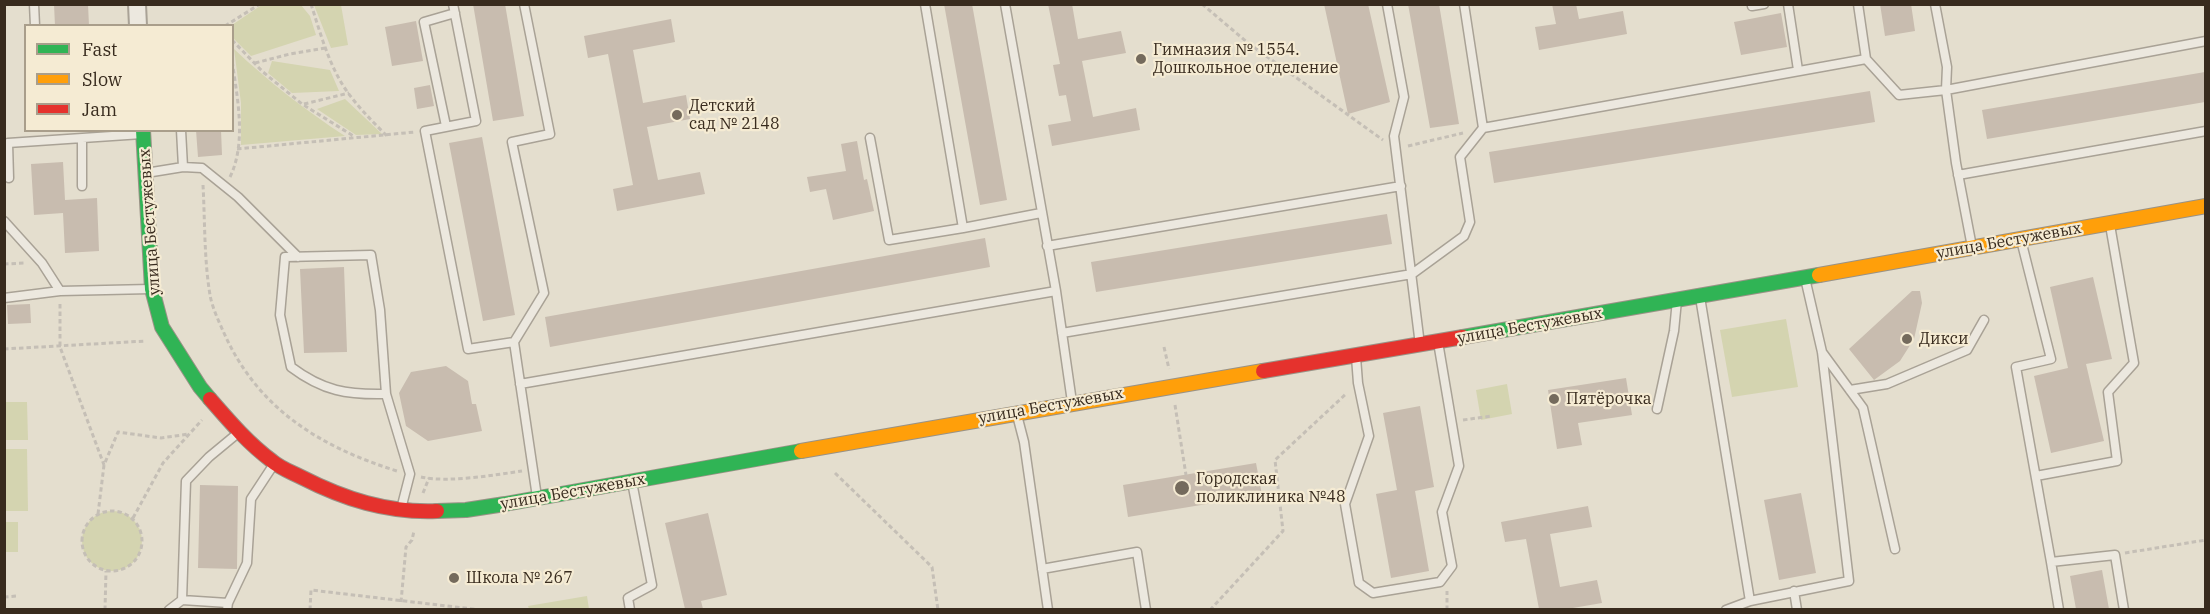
<!DOCTYPE html>
<meta charset="utf-8">
<style>
body{margin:0}
#map{position:relative;width:2210px;height:614px;overflow:hidden;background:#e4dece;font-family:"IBM Plex Serif",serif}
canvas{display:block}
.frame{position:absolute;inset:0;border:6px solid #382b1e;pointer-events:none}
.legend{position:absolute;left:24px;top:24px;width:210px;height:108px;box-sizing:border-box;background:#f5ebd3;border:2px solid #a99e8b;margin:0;padding:8px 10px;list-style:none;font-size:18px;color:#382b1e}
.legend li{display:flex;align-items:center;gap:12px;height:30px}
.legend b{width:30px;border:2px solid #a99e8b}
</style>
<div id="map">
<canvas width="2210" height="614"></canvas>
<div class="frame"></div>
<ul class="legend">
<li><b style="height:8px;background:#30b455"></b>Fast</li>
<li><b style="height:8px;background:#ff9f0a"></b>Slow</li>
<li><b style="height:8px;background:#e5322d"></b>Jam</li>
</ul>
</div>
<script>
const ctx = document.querySelector('canvas').getContext('2d');
ctx.lineJoin = 'round';
function fillPath(path, color) {
  ctx.fillStyle = color;
  ctx.fill(path, 'evenodd');
}
function trace(path, color, width, dash) {
  ctx.strokeStyle = color;
  ctx.lineWidth = width;
  ctx.lineCap = dash ? 'butt' : 'round';
  ctx.setLineDash(dash || []);
  ctx.stroke(path);
}
function label(font, color, halo, rows, align = 'center') {
  ctx.font = font + ' "IBM Plex Serif",serif';
  ctx.lineWidth = 4.5;
  ctx.setLineDash([]);
  ctx.textBaseline = 'middle';
  ctx.strokeStyle = halo;
  ctx.fillStyle = color;
  for (const [text, x, y, turn = 0] of rows) {
    ctx.save();
    ctx.translate(x, y);
    ctx.rotate((+turn || 0) * Math.PI / 180);
    ctx.textAlign = isNaN(turn) ? turn : align;
    if (halo) ctx.strokeText(text, 0, 0);
    ctx.fillText(text, 0, 0);
    ctx.restore();
  }
}
fillPath(new Path2D(`
 M263 4 301 5 310 16 316 35 251 56 233 38 232 25Z
 M314 5H341L348 45 331 48Z
 M234 49C269 82 305 110 345 136L241 145V103Z
 M272 61 330 70 339 91 292 93 268 73Z
 M345 99 382 134 356 135 317 109Z
 M1786 319 1798 387 1732 397 1720 330Z
 M1507 384 1512 414 1481 420 1476 390Z
 M5 402H27L28 440H5Z
 M5 449H27L28 511H5Z
 M82 541a30 30 0 1 1 60 0a30 30 0 1 1-60 0Z
 M4 522H18V552H5Z
 M587 596 589 609H529L528 606Z`), '#d4d4b0');
fillPath(new Path2D(`
 M54 4H88L89 26H55Z
 M473 4H505L524 116 493 121Z
 M944 4H972L1007 200 980 205Z
 M1048 4H1072L1078 39 1121 31 1126 53 1082 61 1093 117 1136 108 1140 130 1052 146 1048 125 1071 121 1066 95 1059 96 1053 65 1060 64Z
 M1324 4H1368L1390 102 1348 114Z
 M1408 4H1439L1459 124 1430 128Z
 M1552 4H1576L1579 19 1623 11 1627 34 1539 50 1535 27 1556 24Z
 M1880 4H1911L1915 31 1885 36Z
 M1781 13 1787 47 1741 55 1734 22Z
 M671 19 675 42 633 50 643 103 686 95 690 119 647 127 658 180 700 172 705 194 617 211 613 189 633 185 608 54 588 58 584 36Z
 M416 21 423 61 392 66 385 27Z
 M2205 72V102L1987 139 1982 110Z
 M430 85 434 106 417 109 414 88Z
 M1870 91 1875 122 1494 183 1489 152Z
 M196 130H221L222 155 198 157Z
 M482 137 515 315 483 321 449 143Z
 M857 141 864 180 867 179 874 211 833 220 826 189 810 192 807 177 846 171 841 144Z
 M63 162 65 200 97 198 99 251 65 253 63 213 34 215 31 164Z
 M1387 214 1392 244 1096 292 1091 262Z
 M985 238 990 267 550 347 545 317Z
 M344 267 347 352 304 353 300 269Z
 M2093 277 2112 359 2086 364 2104 441 2051 453 2034 376 2068 368 2050 287Z
 M1912 291H1920L1922 303 1914 339 1900 361 1874 380 1849 349Z
 M30 304 31 323 8 324 7 305Z
 M446 366 468 381 472 404H476L482 431 428 441 406 426 399 393 411 372Z
 M1626 378 1632 415 1578 423 1582 445 1557 449 1548 390Z
 M1420 406 1434 487 1415 491 1429 571 1391 578 1376 494 1397 490 1383 413Z
 M1256 463 1262 495 1128 517 1123 485Z
 M200 485 238 486 237 569 198 568Z
 M1801 493 1816 573 1779 580 1764 500Z
 M1588 506 1592 527 1550 534 1560 587 1597 580 1602 603 1567 609H1539L1526 539 1505 542 1501 522Z
 M708 513 727 595 701 601 703 609H685L665 523Z
 M2102 570 2109 609H2076L2070 576Z`), '#c8bcaf');
const lane = new Path2D(`
 M34 4 35 26
 M453 4 476 121 425 131 468 349 514 342
 M524 4 550 134 512 142 544 293 514 342 537 497
 M925 4 963 228 1041 213
 M1005 4 1056 291 1072 402
 M1387 4 1404 97 1394 136 1420 345
 M1788 4 1798 70
 M1858 4 1866 59 1899 95 1946 90 2206 41
 M1935 4 1947 67 1946 90 1956 163 1972 247
 M1752 6 1764 4
 M446 126 424 22 455 13
 M1483 128 1866 59
 M181 130 183 167
 M870 138 889 240 963 228
 M82 139V186
 M146 173 183 167 202 168 238 197 298 257
 M1958 175 2206 131
 M9 178 8 143 142 134
 M4 221 42 263 60 291 151 289
 M2021 240 2051 359 2016 367 2051 562 2115 555 2124 610
 M1047 246 1401 186
 M1700 297 1750 601 1726 610
 M4 298 60 291
 M1062 333 1412 274 1464 236 1470 222 1460 157 1483 128 1464 4
 M1822 352 1863 408 1895 549
 M1356 357 1358 383 1369 436 1345 504 1359 583 1373 593 1440 582 1452 566 1442 512 1459 466 1438 342
 M520 384 1056 291
 M1850 390 1887 384 1967 350 1984 320
 M386 394C347 395 323 391 291 367L280 315 285 257 371 255 380 310 386 394 410 474 401 509
 M1657 409 1674 331 1677 300
 M1017 415 1024 442 1048 610
 M2036 476 2117 461 2108 392 2134 363 2110 225
 M2051 562 2059 610
 M1042 569 1137 552 1146 610
 M1794 591 1797 610
 M182 600 228 603 227 610
 M1750 601 1849 581 1822 352 1805 278
 M228 603 247 563 251 499 274 464
 M169 610 182 600 186 481 209 457 238 433
 M630 610 628 598 652 585 632 482`);
const street = new Path2D(`
 M137 4 138 26`);
const fast = new Path2D(`
 M143 130 152 289 162 327 200 387 210 399
 M1463 337 1819 275
 M437 511 466 510 505 504 801 451`);
const slow = new Path2D(`
 M1819 275 2206 206
 M801 451 1263 371`);
const jam = new Path2D(`
 M1263 371 1463 337
 M210 399C230 422 248 443 272 461 280 468 291 472 301 477 344 499 387 513 437 511`);
trace(lane, '#a9a296', 11);
trace(street, '#a9a296', 20);
trace(fast, '#999286', 16);
trace(slow, '#999286', 16);
trace(jam, '#999286', 16);
trace(new Path2D(`
 M311 4C320 32 328 62 344 87 356 105 371 120 387 136
 M1202 4 1248 43 1383 140
 M225 26 260 4
 M232 40 263 72 302 104 355 137
 M255 63 290 54 326 48
 M304 104 349 93
 M1408 146 1463 133
 M237 149 415 132
 M230 177C247 142 237 97 232 60
 M203 185C205 221 204 259 210 295 212 307 219 322 224 333 258 409 320 447 397 471
 M4 264 25 263
 M60 304V347L104 465
 M1164 347 1169 369
 M4 349 146 341
 M1175 405 1186 475
 M1463 420 1492 416
 M835 473 932 567 938 610
 M421 477C449 483 494 475 522 471
 M423 493 429 478
 M82 541a30 30 0 1 1 60 0a30 30 0 1 1-60 0Z
 M98 514 104 465 118 432 161 438 189 434
 M133 518 163 463 202 420
 M2125 553 2206 540
 M4 597 17 596
 M401 602 406 547 412 540 414 531
 M105 610 106 571
 M310 610 311 590 481 610
 M1210 610 1283 531 1275 460 1347 393
 M1447 610V591`), '#c5bfb6', 3, [4.5, 3]);
trace(lane, '#ece8df', 8);
trace(street, '#ece8df', 16);
trace(fast, '#30b455', 14);
trace(slow, '#ff9f0a', 14);
trace(jam, '#e5322d', 14);
for (const [x, y, r, color] of [
 [1141,59,6,"#746a5c"],
 [677,115,6,"#746a5c"],
 [1907,339,6,"#746a5c"],
 [1554,399,6,"#746a5c"],
 [1182,488,8,"#746a5c"],
 [454,578,6,"#746a5c"]
]) {
  const dot = new Path2D();
  dot.arc(x, y, r, 0, 2 * Math.PI);
  ctx.fillStyle = color;
  ctx.fill(dot);
  trace(dot, '#f5ebd3', 2);
}
label('16px', '#382b1e', '#f5ebd3', [
 ["Гимназия № 1554.",1153,50],
 ["Дошкольное отделение",1153,68],
 ["Детский",689,106],
 ["сад № 2148",689,124],
 ["Дикси",1919,339],
 ["Пятёрочка",1566,399],
 ["Городская",1196,479],
 ["поликлиника №48",1196,497],
 ["Школа № 267",466,578]
], 'left');
label('16px', '#382b1e', '#f5ebd3', [
 ["улица Бестужевых",150,222,-94],
 ["улица Бестужевых",2009,241,-10],
 ["улица Бестужевых",1530,326,-10],
 ["улица Бестужевых",1051,406,-10],
 ["улица Бестужевых",573,492,-10]
]);
</script>
